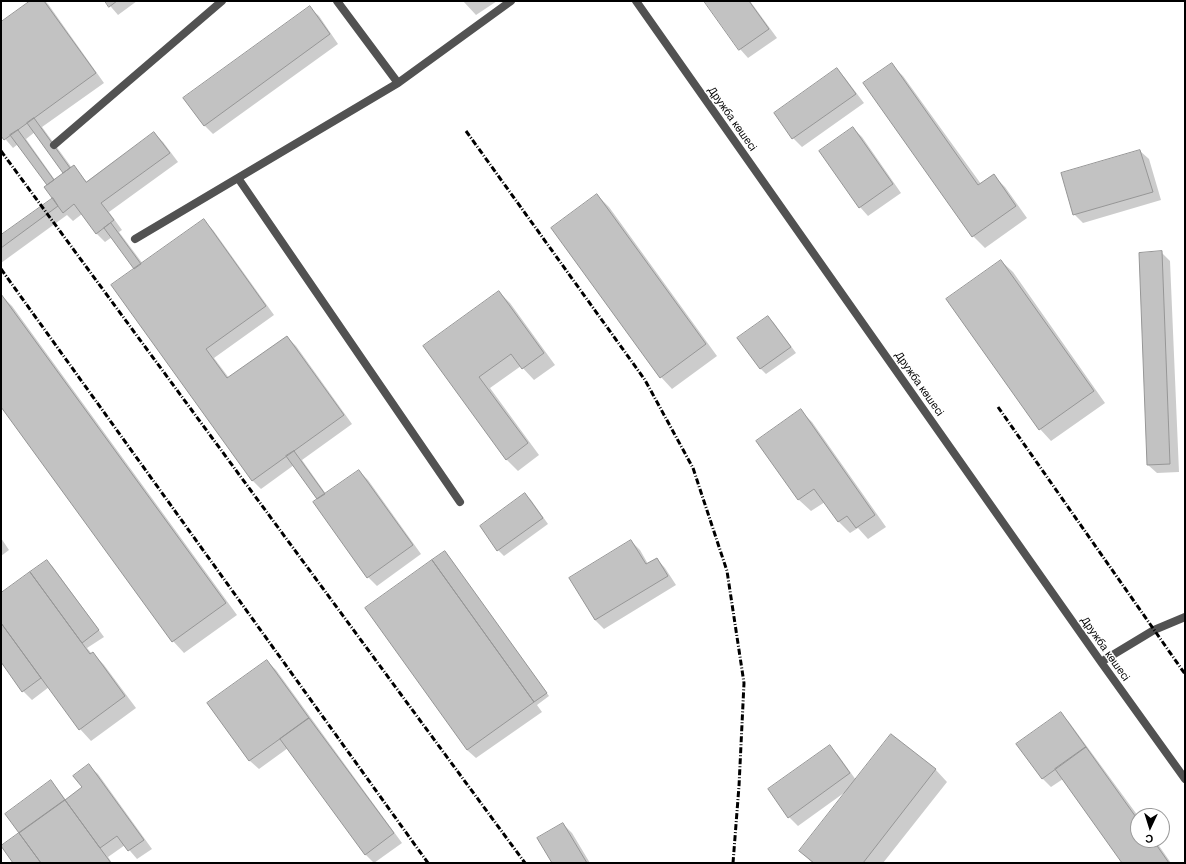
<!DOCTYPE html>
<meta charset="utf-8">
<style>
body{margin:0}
#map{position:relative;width:1186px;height:864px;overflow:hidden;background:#fff;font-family:Helvetica,sans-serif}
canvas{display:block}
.frame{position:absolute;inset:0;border:2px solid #000;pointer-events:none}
.north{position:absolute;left:1130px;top:808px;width:40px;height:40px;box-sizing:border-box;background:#fff;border:1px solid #999;border-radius:50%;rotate:184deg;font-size:11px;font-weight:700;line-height:16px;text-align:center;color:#000}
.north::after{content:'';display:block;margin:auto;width:14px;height:18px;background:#000;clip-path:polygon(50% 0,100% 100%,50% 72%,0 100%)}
</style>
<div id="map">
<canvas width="1186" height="864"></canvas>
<div class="frame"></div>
<div class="north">С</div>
</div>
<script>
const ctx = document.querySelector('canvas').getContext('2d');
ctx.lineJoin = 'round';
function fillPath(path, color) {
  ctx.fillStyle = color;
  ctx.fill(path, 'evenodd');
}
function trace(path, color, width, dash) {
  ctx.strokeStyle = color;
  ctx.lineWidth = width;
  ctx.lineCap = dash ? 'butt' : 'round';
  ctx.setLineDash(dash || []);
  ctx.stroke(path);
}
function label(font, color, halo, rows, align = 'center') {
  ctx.font = font + ' Helvetica,sans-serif';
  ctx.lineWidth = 3;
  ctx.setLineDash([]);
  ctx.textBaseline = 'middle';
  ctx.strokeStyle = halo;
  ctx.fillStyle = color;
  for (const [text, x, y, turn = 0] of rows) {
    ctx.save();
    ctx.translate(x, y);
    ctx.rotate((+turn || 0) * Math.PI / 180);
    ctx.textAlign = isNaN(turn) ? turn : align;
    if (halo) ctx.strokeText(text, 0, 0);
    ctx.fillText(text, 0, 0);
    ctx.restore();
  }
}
fillPath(new Path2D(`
 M32 1H45L48 4 104 83 42 127 72 168 73 167 87 182 154 133 163 142 178 162 109 212 122 230 119 232 143 264 204 221 213 230 274 315 214 358 229 378 287 337 296 346 352 424 302 460 326 494 359 471 368 480 421 554 377 586 368 577 315 502 319 499 294 465 261 489 252 480 136 270 112 237 105 242 96 233 82 214 73 221 67 215 1 263V237L54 198 48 185 18 144 13 148 1 134V23ZM35 132 65 174 55 180 26 139Z
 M106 1H137L118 15Z
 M463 1H497L476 15Z
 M705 1H750L777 38 748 58 740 49Z
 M310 8 319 16 338 44 213 134 205 126 185 98Z
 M892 65 903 76 981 184 993 175 1005 187 1027 218 985 248 973 236Z
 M837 69 845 78 864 103 802 147 793 138 775 113Z
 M853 128 862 137 901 193 868 216 860 207Z
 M1140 151 1149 159 1161 200 1083 223 1074 214Z
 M597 195 609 207 717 356 672 389 661 377Z
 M1161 252 1170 261 1179 472 1157 473 1148 465Z
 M1001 261 1013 272 1105 403 1051 441 1040 429Z
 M499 292 510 303 555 365 534 380 521 366 490 388 539 455 518 471 506 459 424 346Z
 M1 295 12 306 237 615 184 653 173 641 1 405Z
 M768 317 774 323 796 353 766 374 760 368Z
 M800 410 812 422 886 527 868 539 858 528 850 533 839 522 825 502 811 511 799 500 757 441Z
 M525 495 531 500 548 524 504 556 498 550 481 526Z
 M1 538 9 550 1 556Z
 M631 541 640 550 648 564 657 559 665 568 676 585 604 629 595 620 570 578Z
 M445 552 549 696 537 705 542 712 476 758 467 750Z
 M47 561 53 567 104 637 87 648 92 654 93 653 104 665 136 708 91 741 80 729 49 687 32 700 23 691 1 661V594Z
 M267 661 276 670 402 843 374 863 365 854 288 748 259 769 250 761 208 704Z
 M1060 713 1069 722 1138 816V840H1155L1171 863H1123L1063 779 1051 787 1042 778Z
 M891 735 936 770 947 782 883 863H812L801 851 848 790 798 826 789 817 829 746 838 755 856 780Z
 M89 766 98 774 152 849 137 859 125 845 108 857 112 863H15L20 834 51 782 56 787 66 800 83 788Z
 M563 824 572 833 590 863H553Z`), '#0003');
const building = new Path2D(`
 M30 1H44L96 73 4 140 1 136V22Z
 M105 1H117L109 7Z
 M704 1H749L769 29 739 50Z
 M310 6 330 34 204 126 183 98Z
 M892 63 978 185 994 174 1016 206 972 237 863 83Z
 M837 68 856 94 792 139 774 113Z
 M34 118 70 168 63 173 27 123Z
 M853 127 893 184 859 208 819 151Z
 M18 130 54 180 47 185 10 135Z
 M154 132 170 153 101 203 114 220 96 234 74 204 63 213 44 187 74 165 86 182Z
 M1140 150 1153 192 1073 215 1061 173Z
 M597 194 706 344 660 378 551 228Z
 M53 198 58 206 1 248V235Z
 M204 219 266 306 206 349 227 378 287 336 344 415 252 481 111 285Z
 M111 223 141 264 134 269 104 228Z
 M1162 251 1170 464 1147 465 1139 253Z
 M1001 260 1094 391 1039 430 946 299Z
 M499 291 544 353 522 369 511 354 479 377 528 443 506 460 423 346Z
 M1 294 226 603 172 642 1 407Z
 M768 316 791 347 760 369 737 338Z
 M801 409 875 515 856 528 847 516 838 522 814 489 798 500 756 441Z
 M294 451 325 494 317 499 286 456Z
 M359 470 413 545 367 578 313 502Z
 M525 493 543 518 497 551 480 526Z
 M631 540 646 564 657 558 668 576 595 620 569 578Z
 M445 551 547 693 534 702 432 560Z
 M47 560 99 630 82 643 30 572Z
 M432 560 534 702 467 750 365 608Z
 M30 572 90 654 93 652 125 696 79 730 1 623V593Z
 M1 623 41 678 22 692 1 662Z
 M267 660 309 718 249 761 207 703Z
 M1061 712 1086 747 1042 779 1016 744Z
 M309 718 394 833 365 855 280 739Z
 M891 734 936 769 863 863H814L799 851Z
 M830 745 850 773 788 818 768 789Z
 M1086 747 1138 820V840H1153L1169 863H1122L1055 769Z
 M89 764 144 840 128 851 117 836 100 848 65 800 82 787 73 776Z
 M51 780 65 800 19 833 5 814Z
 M65 800 100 848 111 863H41L19 833Z
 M563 823 587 863H552L537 838Z
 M19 833 41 863H13L1 846Z`);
fillPath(building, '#c2c2c2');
trace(building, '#969696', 1);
trace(new Path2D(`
 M337 1 398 83
 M54 145 222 1
 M238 178 460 502
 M135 239 398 83 511 1`), '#525252', 8);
trace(new Path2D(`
 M636 1 1101 662 1185 779
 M1101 662 1154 630 1185 617`), '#525252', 8);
trace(new Path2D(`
 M466 131 645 380 693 468 727 571 744 683 739 786 733 863
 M1 151 525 863
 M1 269 428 863
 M998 407 1185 674`), '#000', 3, [6, 2, 1, 2]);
label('11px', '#000', '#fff', [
 ["Дружба көшесі",732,119,55],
 ["Дружба көшесі",919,384,55],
 ["Дружба көшесі",1105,649,55]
]);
</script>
